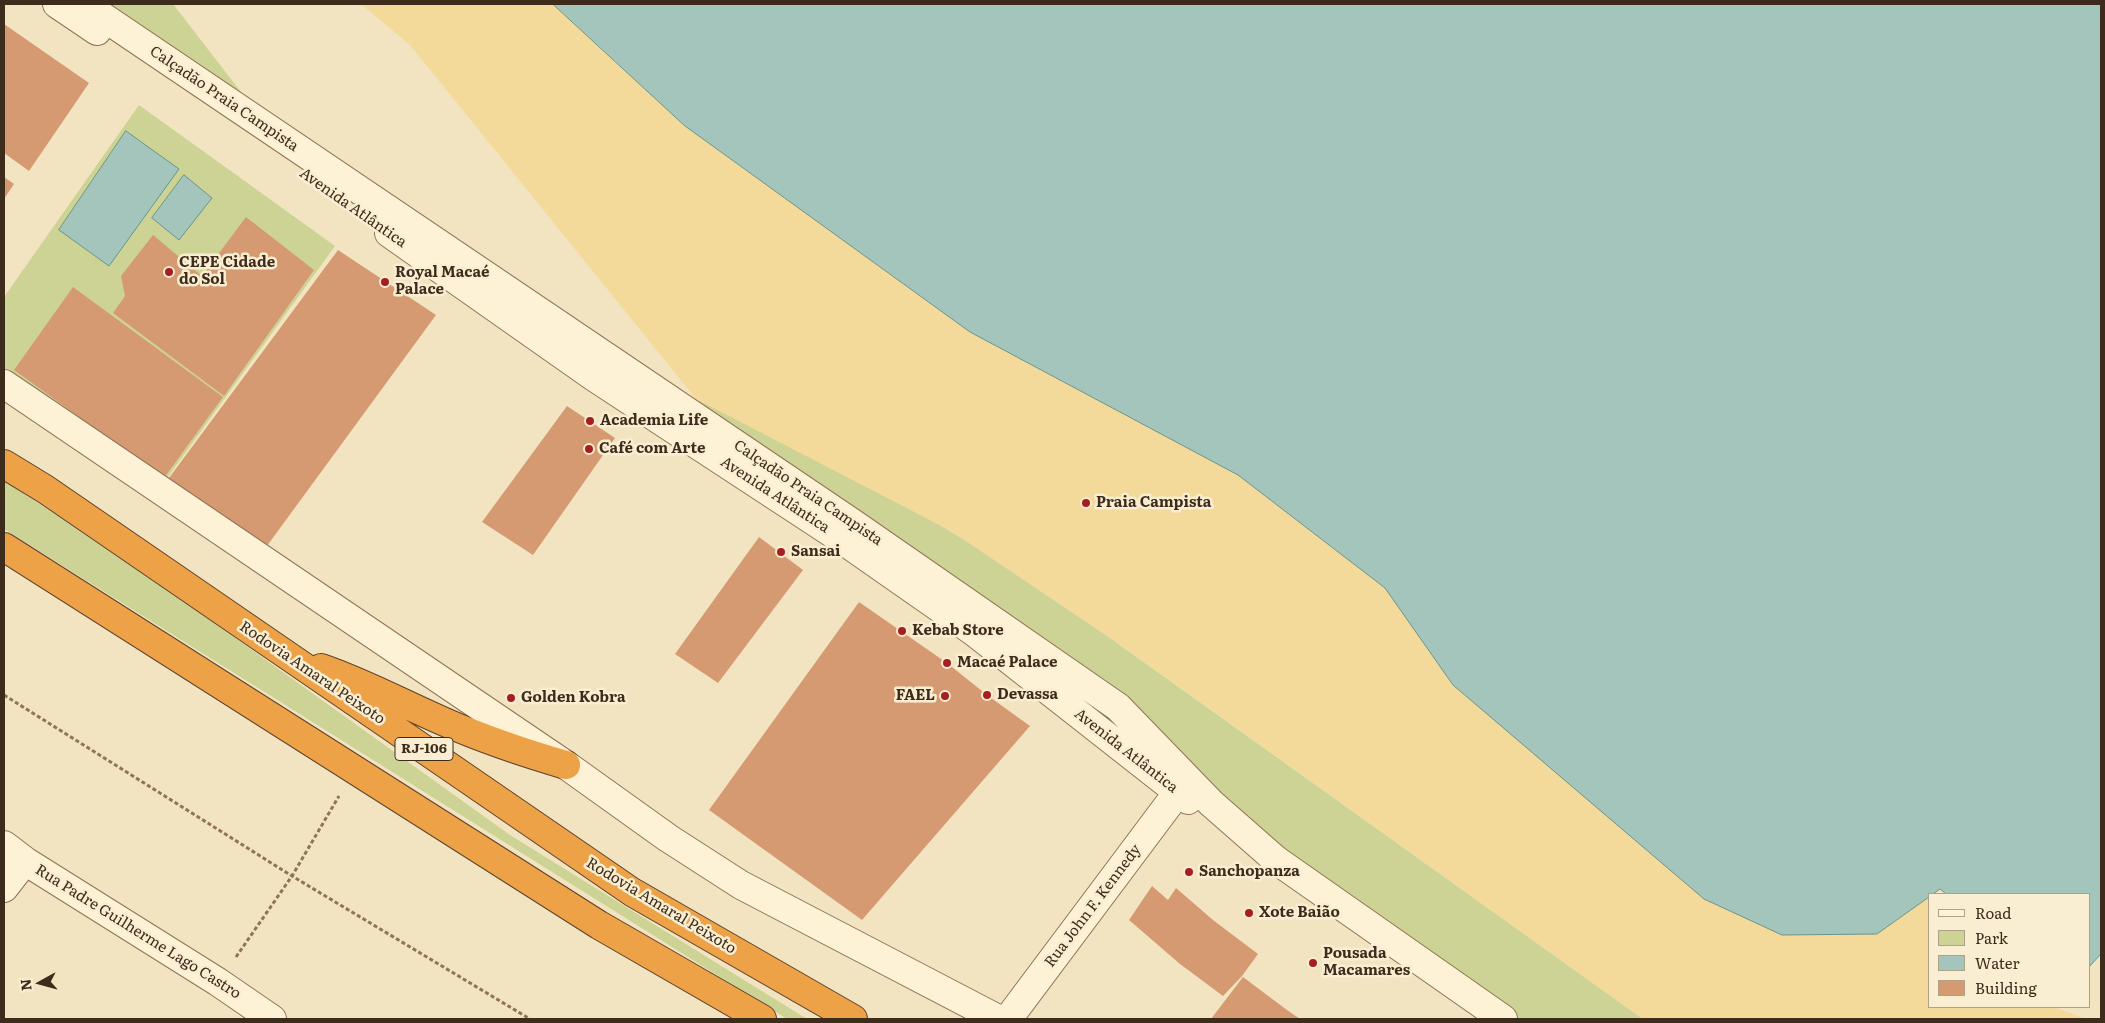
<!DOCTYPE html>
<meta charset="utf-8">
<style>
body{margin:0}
#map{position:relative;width:2105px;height:1023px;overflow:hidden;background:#f3e4c1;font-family:Literata,serif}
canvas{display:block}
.frame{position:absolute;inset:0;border:5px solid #3d2c1c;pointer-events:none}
.legend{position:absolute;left:1928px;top:893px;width:162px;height:115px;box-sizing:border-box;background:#faeed2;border:1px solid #aea089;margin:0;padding:6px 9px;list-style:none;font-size:15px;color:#3d2c1c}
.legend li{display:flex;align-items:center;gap:10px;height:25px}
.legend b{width:25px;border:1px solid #aea089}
.north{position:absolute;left:15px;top:958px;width:50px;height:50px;-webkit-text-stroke:4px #faeed2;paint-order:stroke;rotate:263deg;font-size:14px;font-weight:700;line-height:20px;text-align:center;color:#3d2c1c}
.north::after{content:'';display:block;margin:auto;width:18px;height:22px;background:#3d2c1c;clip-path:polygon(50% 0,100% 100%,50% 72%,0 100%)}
</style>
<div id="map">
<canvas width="2105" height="1023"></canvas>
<div class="frame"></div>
<ul class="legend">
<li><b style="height:6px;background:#fdf1d6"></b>Road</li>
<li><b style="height:14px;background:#cdd394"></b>Park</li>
<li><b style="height:14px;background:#a4c5bb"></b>Water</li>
<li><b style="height:14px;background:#d69a72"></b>Building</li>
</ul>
<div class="north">N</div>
</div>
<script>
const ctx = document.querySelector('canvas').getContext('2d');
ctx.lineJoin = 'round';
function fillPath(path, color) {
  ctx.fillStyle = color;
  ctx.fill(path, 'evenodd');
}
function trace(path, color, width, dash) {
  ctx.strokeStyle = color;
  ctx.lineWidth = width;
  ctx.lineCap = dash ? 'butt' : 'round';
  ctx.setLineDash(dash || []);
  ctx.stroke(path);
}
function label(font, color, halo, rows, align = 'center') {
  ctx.font = font + ' Literata,serif';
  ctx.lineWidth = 5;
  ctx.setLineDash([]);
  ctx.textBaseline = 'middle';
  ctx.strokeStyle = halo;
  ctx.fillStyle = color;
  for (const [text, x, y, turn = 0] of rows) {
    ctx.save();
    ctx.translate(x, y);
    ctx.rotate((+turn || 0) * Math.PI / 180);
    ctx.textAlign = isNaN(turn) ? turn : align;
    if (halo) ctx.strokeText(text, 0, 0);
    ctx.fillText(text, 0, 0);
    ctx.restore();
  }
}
fillPath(new Path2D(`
 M104 4H173L251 105Z
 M139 105 335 246 165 481 4 369V297Z
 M696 399 866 480 1022 575 1643 1019H1500Z
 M4 480 135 566 510 835 807 1019H787L4 529Z`), '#cdd394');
fillPath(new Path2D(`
 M361 4H553L685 126 970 332 1238 475 1385 588 1453 685 1877 934 1929 897V1007H2054L2086 1019H1643L1129 651 951 531 696 399 410 45Z`), '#f3da9b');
const water = new Path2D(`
 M553 4H2101V954L2089 967V894H1946L1940 889 1933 894H1929V897L1877 934 1782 935 1704 899 1453 685 1385 588 1238 475 970 332 685 126Z
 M126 131 179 169 109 266 59 230Z
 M184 175 212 198 179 240 152 218Z`);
fillPath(water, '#a4c5bb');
trace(water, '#6a958a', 1);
fillPath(new Path2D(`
 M4 24 89 83 29 171 4 153Z
 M4 177 14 184 4 199Z
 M246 217 314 270 224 396 113 313 125 296 121 276 153 235 202 276Z
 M338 250 436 315 264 550 166 482Z
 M73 287 223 397 164 478 14 370Z
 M567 406 615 438 533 555 482 522Z
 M759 537 803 570 718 683 675 654Z
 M859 602 947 663 987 695 1030 726 862 920 709 810Z
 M1152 886 1168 900 1176 888 1213 920 1258 954 1242 976 1223 996 1180 964 1129 920Z
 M1243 977 1287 1010 1300 1019H1211Z`), '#d69a72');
const minor = new Path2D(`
 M57 4 97 31
 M84 4 854 524 1118 707 1211 803 1276 860 1503 1019
 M389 233 594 377 838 537 974 632 1188 800
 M4 384 566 765 668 838 741 885 998 1019
 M4 845 25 861 218 982 272 1019
 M4 888 25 861
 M1008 1019 1178 792`);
const highway = new Path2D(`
 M4 464 45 489 632 892 853 1019
 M4 547 599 925 762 1019
 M321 668C365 683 405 705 447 723 486 740 525 753 566 765`);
trace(minor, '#907456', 30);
trace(highway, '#5d412b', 30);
trace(new Path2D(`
 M4 695 292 876 530 1019
 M236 957 292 876 339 796`), '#907456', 3, [4, 2.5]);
trace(minor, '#fdf1d6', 28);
trace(highway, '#eda248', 28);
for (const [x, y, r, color] of [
 [169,272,5,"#a61e21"],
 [385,282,5,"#a61e21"],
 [590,421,5,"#a61e21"],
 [589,449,5,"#a61e21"],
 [1086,503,5,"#a61e21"],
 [781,552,5,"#a61e21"],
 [902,631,5,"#a61e21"],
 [947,663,5,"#a61e21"],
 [987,695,5,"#a61e21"],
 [945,696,5,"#a61e21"],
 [511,698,5,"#a61e21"],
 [1189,872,5,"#a61e21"],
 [1249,913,5,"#a61e21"],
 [1313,963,5,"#a61e21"]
]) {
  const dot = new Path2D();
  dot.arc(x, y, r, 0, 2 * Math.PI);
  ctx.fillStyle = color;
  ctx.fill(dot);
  trace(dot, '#faeed2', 2);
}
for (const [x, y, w] of [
 [424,749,58]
]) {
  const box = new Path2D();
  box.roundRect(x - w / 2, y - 11.5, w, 23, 4);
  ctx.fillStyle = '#faeed2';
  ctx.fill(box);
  trace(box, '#3d2c1c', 1);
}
label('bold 14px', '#3d2c1c', null, [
 ["RJ-106",424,749]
]);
label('15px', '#3d2c1c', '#faeed2', [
 ["Calçadão Praia Campista",224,99,34],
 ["Avenida Atlântica",353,208,35],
 ["Calçadão Praia Campista",808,493,34],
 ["Avenida Atlântica",775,495,33],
 ["Rodovia Amaral Peixoto",312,673,34],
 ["Avenida Atlântica",1126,751,38],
 ["Rodovia Amaral Peixoto",661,906,31],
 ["Rua John F. Kennedy",1093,906,-53],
 ["Rua Padre Guilherme Lago Castro",138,932,32]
]);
label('bold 15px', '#3d2c1c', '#faeed2', [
 ["CEPE Cidade",179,263],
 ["do Sol",179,280],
 ["Royal Macaé",395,273],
 ["Palace",395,290],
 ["Academia Life",600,421],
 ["Café com Arte",599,449],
 ["Praia Campista",1096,503],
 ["Sansai",791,552],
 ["Kebab Store",912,631],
 ["Macaé Palace",957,663],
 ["Devassa",997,695],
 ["FAEL",935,696,"right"],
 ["Golden Kobra",521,698],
 ["Sanchopanza",1199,872],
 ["Xote Baião",1259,913],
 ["Pousada",1323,954],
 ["Macamares",1323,971]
], 'left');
</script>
